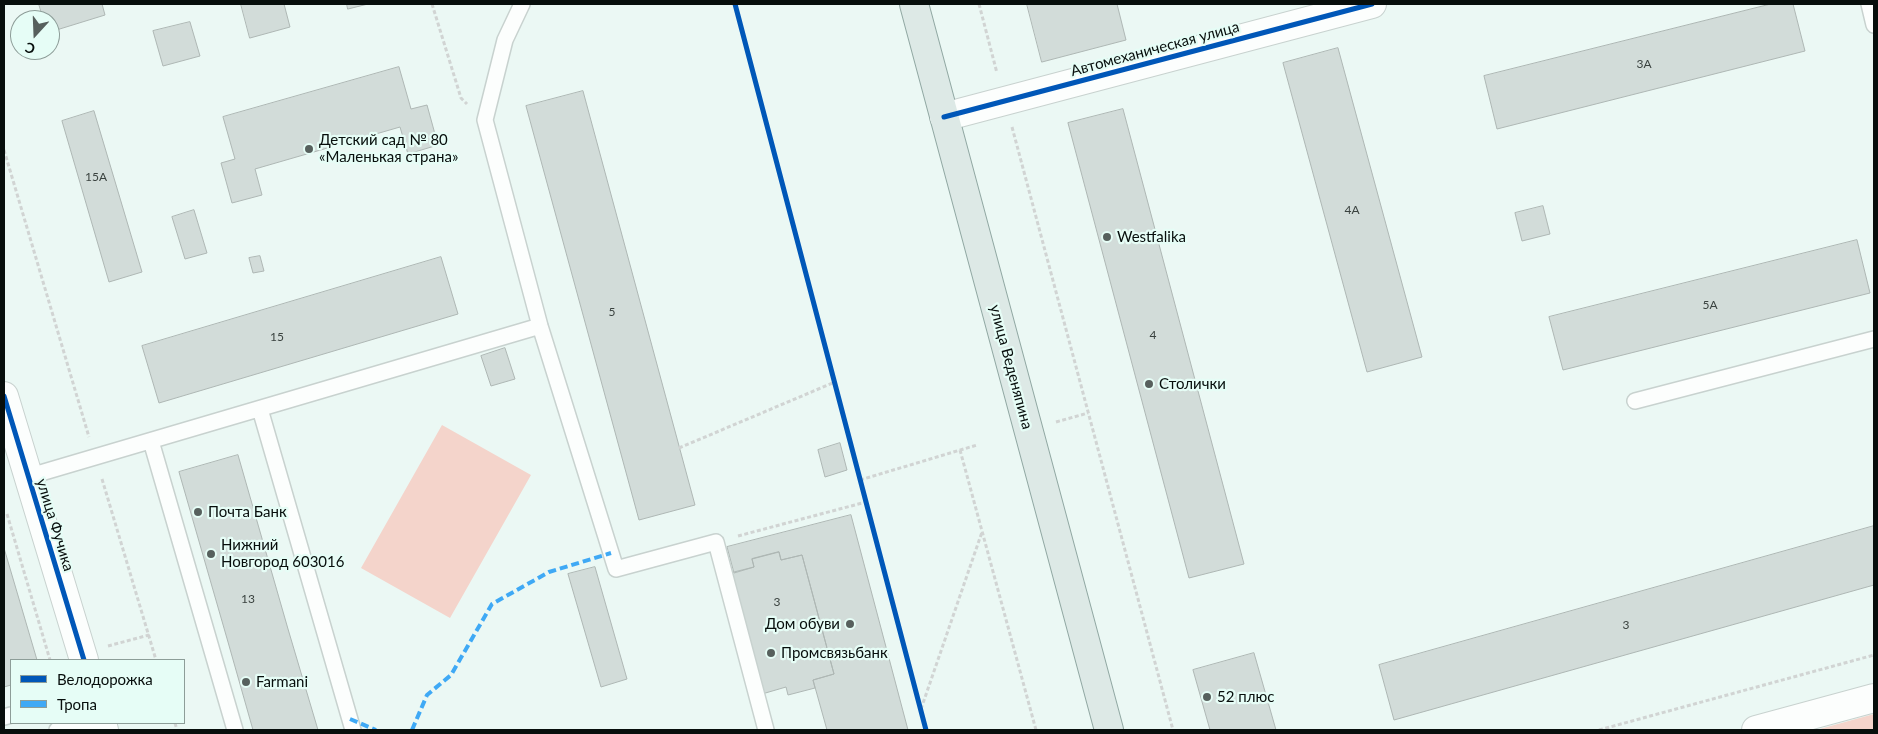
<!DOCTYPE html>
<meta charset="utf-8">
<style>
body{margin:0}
#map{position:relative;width:1878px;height:734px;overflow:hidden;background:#ebf8f4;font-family:Lato,sans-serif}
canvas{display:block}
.frame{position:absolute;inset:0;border:5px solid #070e0c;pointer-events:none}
.legend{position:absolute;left:10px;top:659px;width:175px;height:65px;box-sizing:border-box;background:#e6fdf6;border:1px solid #8d9d98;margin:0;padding:6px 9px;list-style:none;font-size:15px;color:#070e0c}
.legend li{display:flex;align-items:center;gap:10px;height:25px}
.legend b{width:25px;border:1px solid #8d9d98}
.north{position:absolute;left:10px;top:10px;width:50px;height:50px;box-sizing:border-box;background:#e6fdf6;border:1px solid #8d9d98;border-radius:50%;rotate:200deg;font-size:14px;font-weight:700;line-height:20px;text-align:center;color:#070e0c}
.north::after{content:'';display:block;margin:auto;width:18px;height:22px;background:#57605d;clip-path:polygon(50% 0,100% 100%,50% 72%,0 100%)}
</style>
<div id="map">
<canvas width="1878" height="734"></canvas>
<div class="frame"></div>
<ul class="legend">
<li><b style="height:6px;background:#0057b8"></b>Велодорожка</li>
<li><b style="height:6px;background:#3fa9f5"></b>Тропа</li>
</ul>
<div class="north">С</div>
</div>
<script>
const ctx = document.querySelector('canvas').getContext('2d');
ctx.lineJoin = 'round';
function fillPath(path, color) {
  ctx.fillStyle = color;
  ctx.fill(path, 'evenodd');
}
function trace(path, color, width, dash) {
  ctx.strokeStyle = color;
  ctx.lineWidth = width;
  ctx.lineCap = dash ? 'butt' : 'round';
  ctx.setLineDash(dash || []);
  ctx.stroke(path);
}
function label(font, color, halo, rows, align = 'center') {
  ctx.font = font + ' Lato,sans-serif';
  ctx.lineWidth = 4.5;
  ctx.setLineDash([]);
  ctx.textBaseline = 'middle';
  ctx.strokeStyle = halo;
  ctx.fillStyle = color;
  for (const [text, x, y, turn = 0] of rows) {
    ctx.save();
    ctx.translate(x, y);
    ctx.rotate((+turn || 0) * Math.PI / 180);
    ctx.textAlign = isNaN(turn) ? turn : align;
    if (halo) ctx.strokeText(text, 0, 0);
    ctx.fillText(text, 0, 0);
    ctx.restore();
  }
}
fillPath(new Path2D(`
 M442 425 531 475 450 618 361 568Z
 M1874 714V730H1816Z`), '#f4d4cb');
const building = new Path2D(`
 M39 4H102L105 15 50 32V20H44Z
 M241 4H284L290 27 250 38Z
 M347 4H368L348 9Z
 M1027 4H1117L1126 40 1042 62Z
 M1771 4H1793L1805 51 1497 129 1484 76Z
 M190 22 200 56 163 66 153 31Z
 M1338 48 1422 357 1367 372 1283 63Z
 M399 67 411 109 427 105 438 145 408 154 400 127 255 169 262 195 232 203 221 163 235 159 223 117Z
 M583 91 695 505 639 520 526 106Z
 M1123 109 1244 564 1189 578 1068 123Z
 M94 111 142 272 109 282 62 121Z
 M1543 206 1550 234 1522 241 1515 213Z
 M194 210 207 253 185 259 172 217Z
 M1857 240 1870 293 1563 370 1549 317Z
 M260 256 264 271 253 273 249 258Z
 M441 257 458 314 159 403 142 346Z
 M505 348 515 379 491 386 481 356Z
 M840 443 847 470 825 477 818 450Z
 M238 455 288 629 318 730H253L228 642 179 472Z
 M851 515 908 730H827L813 680 834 674 802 555 781 560 779 552 752 559 754 567 734 573 727 547Z
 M1874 526V585L1394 720 1379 665Z
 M4 548 37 660H11V685L4 687Z
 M779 552 781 560 802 555 834 674 813 680 815 688 788 695 786 687 762 694 730 573 754 567 752 559Z
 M595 567 627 679 601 687 568 574Z
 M1254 653 1276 730H1210L1193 670Z`);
fillPath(building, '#d2dcd9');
trace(building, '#aeb7b4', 1);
const lane = new Path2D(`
 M522 4 505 40 485 120 540 326 616 569 716 542 766 730
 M1869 4 1874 25
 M1635 401 1874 339
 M260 409 353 730
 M151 441 235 730
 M27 477 540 326
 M4 717 11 715
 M57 730 85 723`);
const street = new Path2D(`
 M944 117 1372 4`);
const secondary = new Path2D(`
 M4 396 84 660
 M102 723 104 730
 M1756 730 1874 698`);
const primary = new Path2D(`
 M914 4 1109 730`);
trace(lane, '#c8d2cf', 18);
trace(street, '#c8d2cf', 30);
trace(secondary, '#c8d2cf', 30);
trace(primary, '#91a8a3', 30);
trace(new Path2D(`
 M432 4 461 98 467 104
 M979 4 997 73
 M1012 127 1173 730
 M4 150 89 437
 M1056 422 1088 413
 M679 448 835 382
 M960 450 1036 730
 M102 479 156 660
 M860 480 977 445
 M7 514 50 660
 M738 536 866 502
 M108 646 149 635
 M921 709 982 532
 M175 723 177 730
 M1599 730 1874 655`), '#d1d4d3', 3, [4, 2.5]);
trace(lane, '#fcfefd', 15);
trace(street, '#fcfefd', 28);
trace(secondary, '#fcfefd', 28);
trace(primary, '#dde9e6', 28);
trace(new Path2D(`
 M350 719 376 730
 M412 730 427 695 451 675 492 604 549 572 611 553`), '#3fa9f5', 4, [8, 4]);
trace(new Path2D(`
 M735 4 926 730
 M944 117 1372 4
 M4 396 84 660`), '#0057b8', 5);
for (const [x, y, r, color] of [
 [309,149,5,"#57605d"],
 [1107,237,5,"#57605d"],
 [1149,384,5,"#57605d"],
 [198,512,5,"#57605d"],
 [211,554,5,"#57605d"],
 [850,624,5,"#57605d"],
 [771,653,5,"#57605d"],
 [246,682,5,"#57605d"],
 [1207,697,5,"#57605d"]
]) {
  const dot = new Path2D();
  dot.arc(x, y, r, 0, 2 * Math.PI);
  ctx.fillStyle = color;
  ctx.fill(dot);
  trace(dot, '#e6fdf6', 2);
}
label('12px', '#3a423f', null, [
 ["3А",1644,64],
 ["15А",96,177],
 ["4А",1352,210],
 ["5А",1710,305],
 ["5",612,312],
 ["4",1153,335],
 ["15",277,337],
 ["13",248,599],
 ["3",777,602],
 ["3",1626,625]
]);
label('15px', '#070e0c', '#e6fdf6', [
 ["Автомеханическая улица",1155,49,-15],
 ["улица Веденяпина",1011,367,75],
 ["улица Фучика",55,525,73]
]);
label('15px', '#070e0c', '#e6fdf6', [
 ["Детский сад № 80",319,140],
 ["«Маленькая страна»",319,157],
 ["Westfalika",1117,237],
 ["Столички",1159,384],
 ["Почта Банк",208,512],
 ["Нижний",221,545],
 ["Новгород 603016",221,562],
 ["Дом обуви",840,624,"right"],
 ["Промсвязьбанк",781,653],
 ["Farmani",256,682],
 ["52 плюс",1217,697]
], 'left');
</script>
